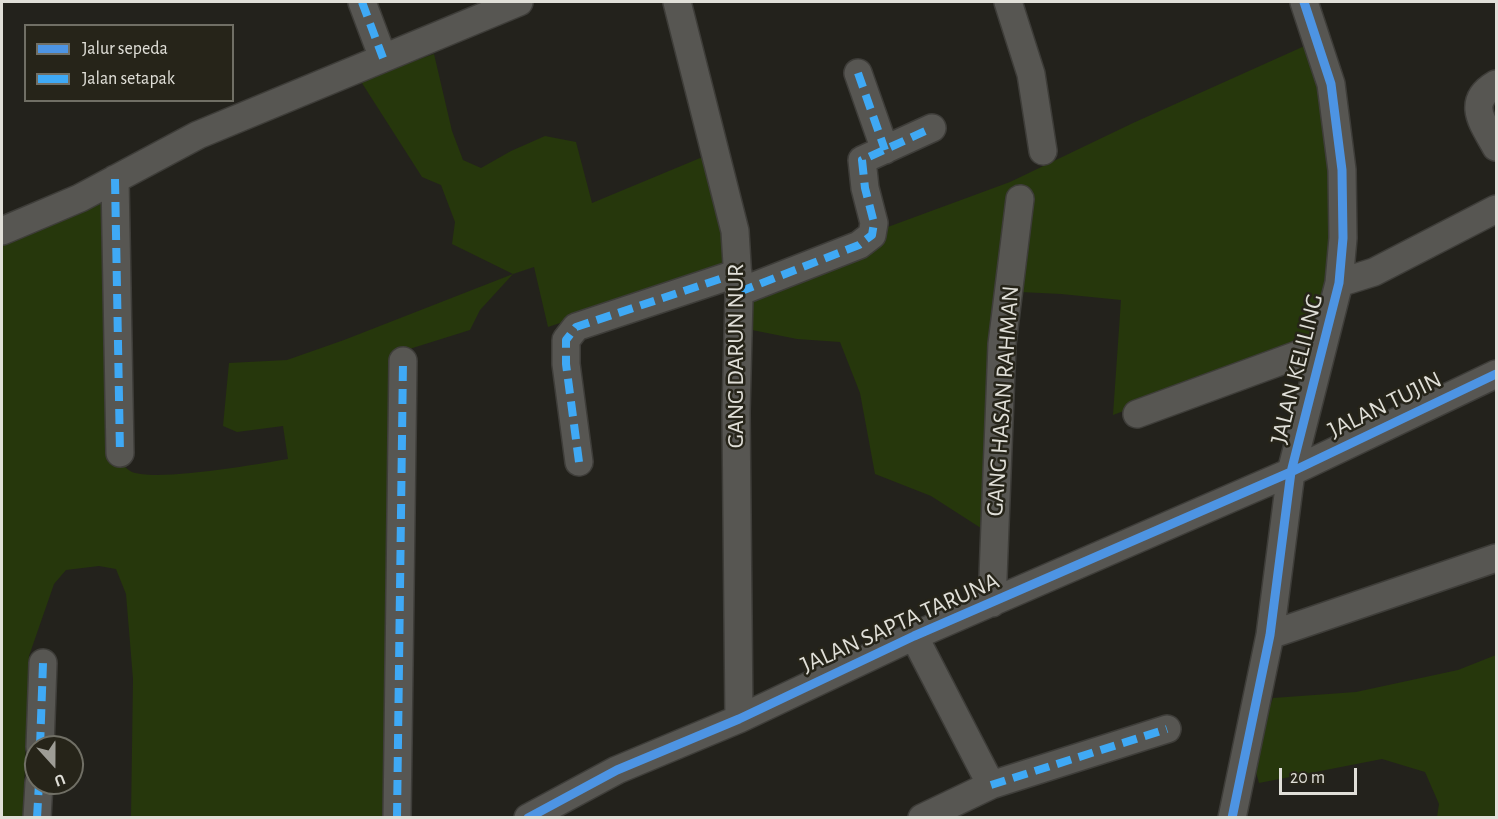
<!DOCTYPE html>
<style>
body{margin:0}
#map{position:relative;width:1498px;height:819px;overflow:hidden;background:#23221c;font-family:"Alegreya Sans",sans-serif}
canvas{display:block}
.frame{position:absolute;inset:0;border:3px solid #e0dfd8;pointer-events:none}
.legend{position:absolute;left:24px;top:24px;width:210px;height:78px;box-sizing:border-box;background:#262419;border:2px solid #706f65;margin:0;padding:8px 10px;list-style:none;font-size:18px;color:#e0dfd8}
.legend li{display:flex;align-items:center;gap:12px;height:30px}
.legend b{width:30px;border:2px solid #706f65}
.north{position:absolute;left:24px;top:735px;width:60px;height:60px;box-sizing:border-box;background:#262419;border:2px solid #706f65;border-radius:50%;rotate:159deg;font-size:16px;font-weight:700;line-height:24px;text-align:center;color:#e0dfd8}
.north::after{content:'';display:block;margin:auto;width:21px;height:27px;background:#9e9d96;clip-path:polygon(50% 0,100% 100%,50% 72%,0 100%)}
.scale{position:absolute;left:1279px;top:768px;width:78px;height:27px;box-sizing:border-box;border:3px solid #e0dfd8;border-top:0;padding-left:8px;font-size:18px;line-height:21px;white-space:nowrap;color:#e0dfd8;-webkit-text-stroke:4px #262419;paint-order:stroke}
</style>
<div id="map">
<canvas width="1498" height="819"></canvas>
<div class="frame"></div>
<ul class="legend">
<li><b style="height:8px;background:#4d94e3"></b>Jalur sepeda</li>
<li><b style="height:8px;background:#3fa9f5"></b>Jalan setapak</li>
</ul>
<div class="north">U</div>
<div class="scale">20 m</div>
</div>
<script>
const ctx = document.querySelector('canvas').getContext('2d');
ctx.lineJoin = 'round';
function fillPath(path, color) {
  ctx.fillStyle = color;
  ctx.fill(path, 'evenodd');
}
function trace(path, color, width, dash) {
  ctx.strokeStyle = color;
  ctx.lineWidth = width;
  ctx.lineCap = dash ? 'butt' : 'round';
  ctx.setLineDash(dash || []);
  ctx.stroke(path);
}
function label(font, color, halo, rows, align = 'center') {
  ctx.font = font + ' "Alegreya Sans",sans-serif';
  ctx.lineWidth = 5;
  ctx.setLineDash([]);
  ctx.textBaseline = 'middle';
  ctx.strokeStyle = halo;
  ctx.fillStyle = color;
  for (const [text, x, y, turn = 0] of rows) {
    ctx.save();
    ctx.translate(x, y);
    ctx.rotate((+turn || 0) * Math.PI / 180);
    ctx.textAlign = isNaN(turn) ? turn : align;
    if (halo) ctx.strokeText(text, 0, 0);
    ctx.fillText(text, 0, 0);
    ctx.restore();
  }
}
fillPath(new Path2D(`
 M1309 44 1329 126 1332 272 1316 339 1113 415 1121 300 1061 294 1000 291 987 532 931 496 875 474 860 393 840 342 797 339 752 330 748 298 885 228 1010 182 1133 123Z
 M434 54 452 131 463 160 481 168 511 151 545 136 576 142 592 203 705 156 731 261 626 301 548 327 534 267 513 274 480 310 470 330 403 351 385 817H131L133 679 126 594 116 569 99 566 66 570 54 584 29 656 23 817 2 818V246L108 194 112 453C118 459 125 469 132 472 157 482 258 464 288 459L283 426 237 432 223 426 229 363 287 360 344 340 513 274 452 244 455 222 441 185 422 177 360 80Z
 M1496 655V817H1437L1439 804 1425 772 1382 759 1259 783 1252 758 1273 698 1356 692 1458 670Z`), '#26370c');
const minor = new Path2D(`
 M362 2 383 58
 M677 2 735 231 739 297 736 412 739 719
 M1008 2 1031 74 1043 151
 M858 73 885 150
 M1496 84C1465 102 1483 123 1496 147
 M115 179 120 453
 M2 231 80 198 198 135 519 2
 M1339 283 1374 272 1496 209
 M739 292 859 245 872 235 874 223 865 188 862 160 932 128
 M1137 414 1322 346
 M579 462 566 364V340L576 327 738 273
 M992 603 1002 344 1020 199
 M1270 635 1496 558
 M914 636 991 785
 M40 747 43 663
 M37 818 39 783
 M397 818 403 361
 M528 818 617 770 739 719 914 636 1291 472 1496 374
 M922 818 991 785 1167 729
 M1232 818 1270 635 1291 472 1339 283 1343 238 1342 170 1331 84 1304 2`);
trace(minor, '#3e3d39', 30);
trace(minor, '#575652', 27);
trace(new Path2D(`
 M362 2 383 58
 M858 73 885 150
 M115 179 120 453
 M739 292 859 245 872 235 874 223 865 188 862 160 932 128
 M579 462 566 364V340L576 327 738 273
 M40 747 43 663
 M991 785 1167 729
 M37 818 39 783
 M397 818 403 361`), '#3fa9f5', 8, [15, 8]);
trace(new Path2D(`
 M528 818 617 770 739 719 914 636 1291 472 1496 374
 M1232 818 1270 635 1291 472 1339 283 1343 238 1342 170 1331 84 1304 2`), '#4d94e3', 9);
label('24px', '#e0dfd8', '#262419', [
 ["GANG DARUN NUR",736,356,-90],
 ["JALAN KELILING",1297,369,-76],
 ["GANG HASAN RAHMAN",1003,401,-86],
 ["JALAN TUJIN",1385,405,-26],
 ["JALAN SAPTA TARUNA",900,623,-24]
]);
</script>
